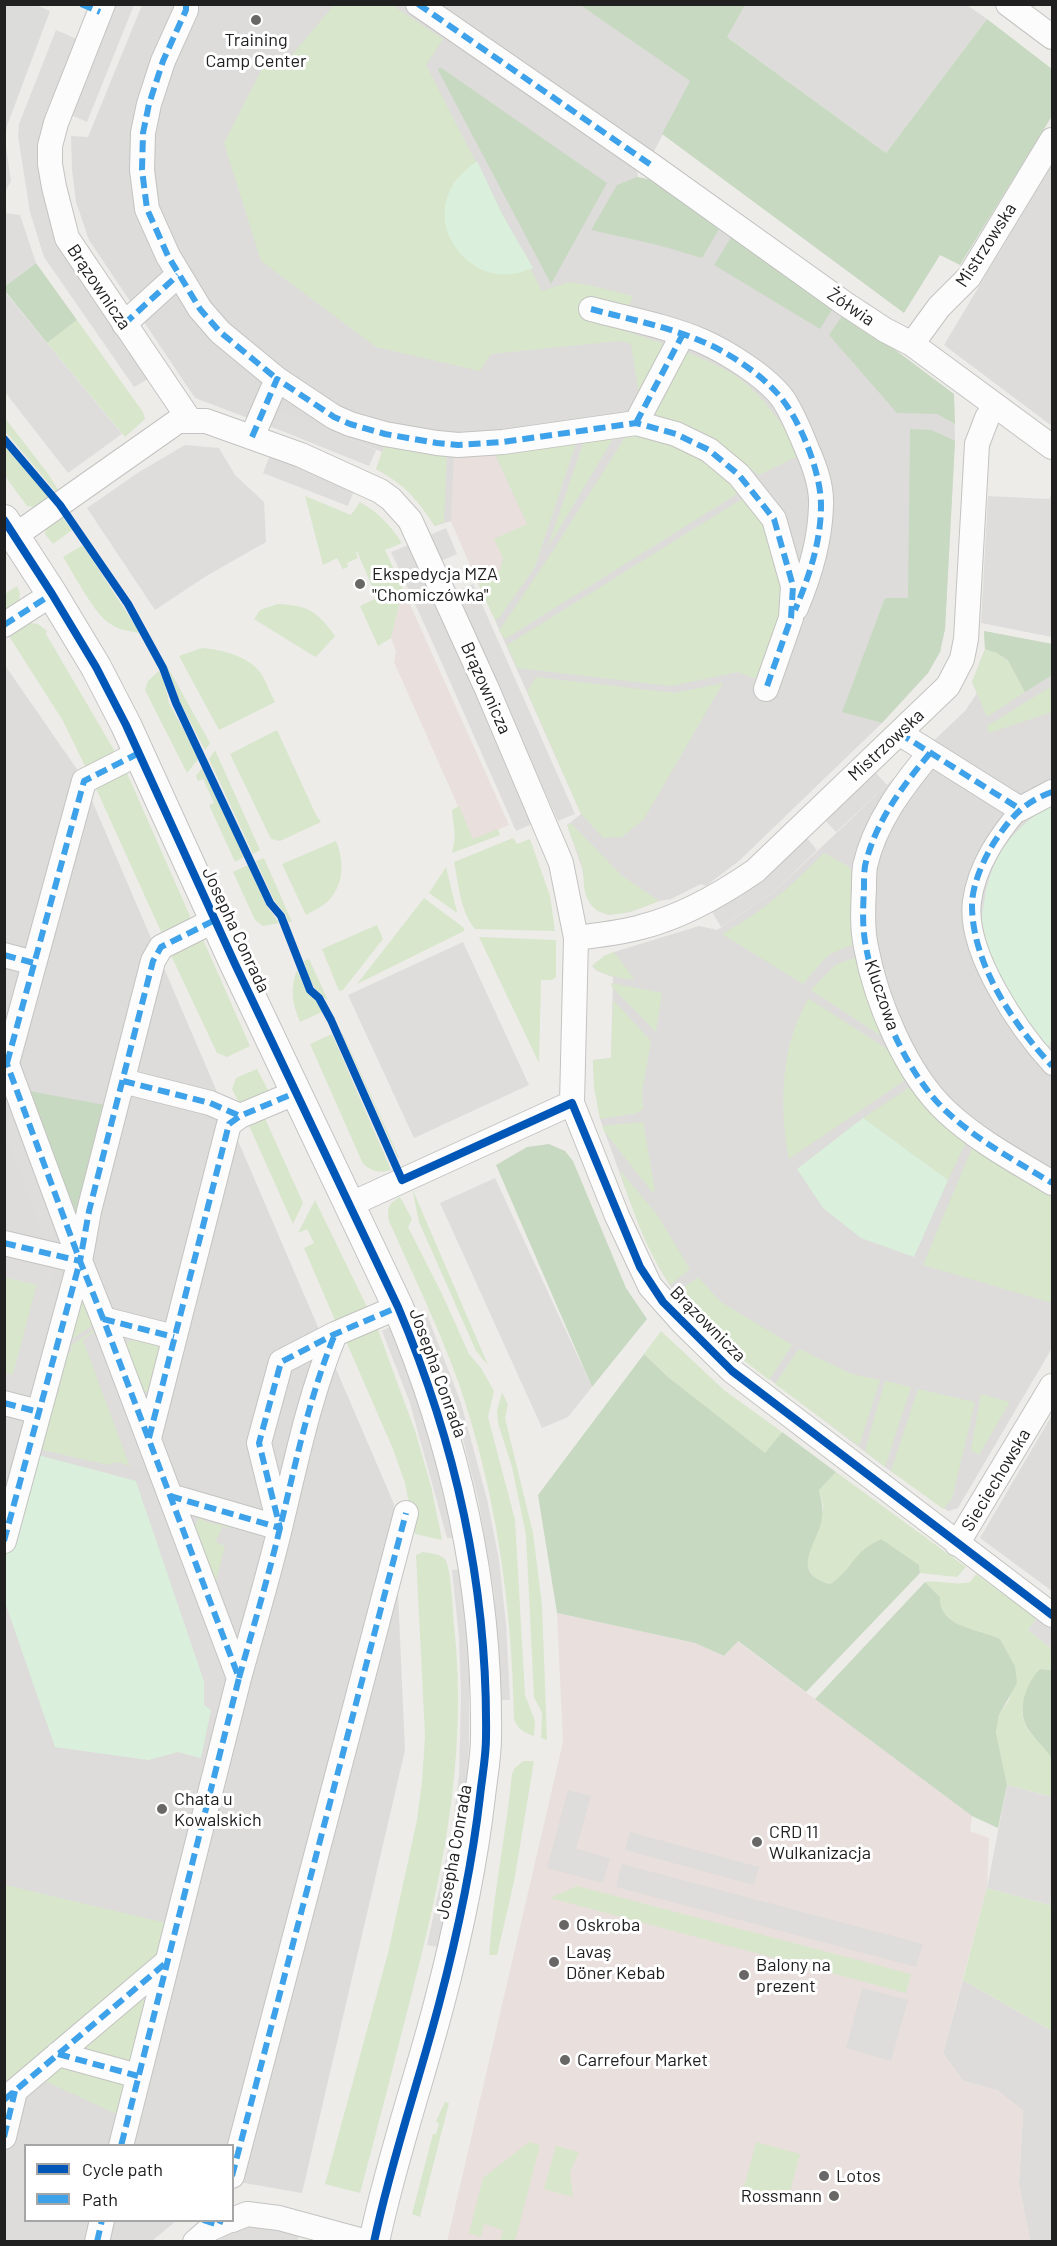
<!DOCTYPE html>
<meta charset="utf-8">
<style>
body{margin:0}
#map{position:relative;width:1057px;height:2246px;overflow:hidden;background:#edece9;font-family:Barlow,sans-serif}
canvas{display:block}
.frame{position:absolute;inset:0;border:6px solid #202020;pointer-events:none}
.legend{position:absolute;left:24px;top:2144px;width:210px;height:78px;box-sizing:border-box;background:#fff;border:2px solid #a6a6a6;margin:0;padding:8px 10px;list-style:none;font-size:18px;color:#202020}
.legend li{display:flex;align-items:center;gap:12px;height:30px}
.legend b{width:30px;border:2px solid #a6a6a6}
</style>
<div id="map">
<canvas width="1057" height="2246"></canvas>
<div class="frame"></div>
<ul class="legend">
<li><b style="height:8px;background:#0057b8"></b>Cycle path</li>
<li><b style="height:8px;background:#3da2ea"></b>Path</li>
</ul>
</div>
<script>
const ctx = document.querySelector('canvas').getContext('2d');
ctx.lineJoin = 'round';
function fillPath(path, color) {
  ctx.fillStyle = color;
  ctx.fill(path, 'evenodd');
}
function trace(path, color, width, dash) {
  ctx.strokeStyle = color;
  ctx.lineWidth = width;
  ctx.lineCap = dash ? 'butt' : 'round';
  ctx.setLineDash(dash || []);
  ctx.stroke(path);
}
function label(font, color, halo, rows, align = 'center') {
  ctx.font = font + ' Barlow,sans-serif';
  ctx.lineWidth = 6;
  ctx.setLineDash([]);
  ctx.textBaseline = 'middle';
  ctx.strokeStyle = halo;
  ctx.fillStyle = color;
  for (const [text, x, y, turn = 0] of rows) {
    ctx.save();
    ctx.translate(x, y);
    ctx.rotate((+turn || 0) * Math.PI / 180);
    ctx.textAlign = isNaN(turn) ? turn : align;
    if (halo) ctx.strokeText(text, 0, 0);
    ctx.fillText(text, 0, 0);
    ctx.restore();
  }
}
fillPath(new Path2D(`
 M142 5H580L691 81 653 153 636 164 638 177 666 183 954 394 955 442 945 629 940 652 928 673 882 723 740 860 706 886 701 884 671 899 659 901 630 912 608 915 596 908 588 900 582 868 567 825 581 814 451 521 435 526 415 497 400 483 376 469 382 452 284 412 277 429 195 398 89 240 76 202 72 170 71 136 88 137Z
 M745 5H967L987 19 886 153 726 36Z
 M1052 164V426L944 345Z
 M984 631 1052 644V1348L958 1508 948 1511 885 1467 709 1333 675 1294 659 1268 629 1199 600 1119 594 1086 593 1060 611 1058 613 977 597 971 592 966 604 956 614 952 699 926 717 930 774 892 965 711 977 693 972 682 985 649Z
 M4 664 81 775 394 1504 405 1750 302 2193 233 2181 232 2146H26V2220L176 2221 152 2241H5Z
 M1052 1415V1591L980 1538Z
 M963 1980 1052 2031V2241H1030L1019 2184 1023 2111 997 2090 963 2081 943 2053Z`), '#dddcda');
fillPath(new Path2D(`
 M498 449 496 456 527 524 503 558 500 571 476 579 451 521 454 453Z
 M403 589 509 825 473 840 394 662 396 652 391 638Z
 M557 1613 695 1643 724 1656 737 1641 972 1816 970 1831 989 1838 987 1888 943 2053 963 2081 997 2090 1023 2111 1019 2184 1030 2241 447 2242 563 1742Z`), '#e9dfdc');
fillPath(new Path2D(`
 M5 4 36 5 50 11 7 126 5 139 11 181 5 192Z`), '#dcdcda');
fillPath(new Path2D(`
 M334 5H392L443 39 426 65 542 291 569 282 589 285 633 296 621 330C660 342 698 354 733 374 760 391 786 427 800 455L759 475 719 445 642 415 631 344 619 341 491 354 480 371 376 347 261 261 224 143 263 67 280 69Z
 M77 320 143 412 145 419 125 437 47 343Z
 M5 418 49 475 58 490 55 491 5 431Z
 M629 431 674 439 745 489 505 639 499 631 556 546Z
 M617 432 547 549 585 438Z
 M578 437 535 567 499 618 495 620 476 579 500 570 503 558 494 539 527 524 496 456 498 449Z
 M386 442 447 452 444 522 435 526C415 497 406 486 376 469Z
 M5 445 49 497 34 507 27 506 5 476Z
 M750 494 765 521 784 590 779 624 762 681 738 672 671 686 517 668 507 645Z
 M305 496 351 515 360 502C379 513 390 525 402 543L385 550 403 589 391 638 378 646 360 606 377 598 357 551 356 552 358 558 347 563 348 567 343 569 337 558 323 565Z
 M63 518 72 530 53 544 45 534 46 528Z
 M81 546 84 547 140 633C129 631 118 630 109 623 93 612 74 574 63 557Z
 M17 586 20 593 19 601 5 614V594Z
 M277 604C308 605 317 611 335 636L316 657 312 655 254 619 260 610Z
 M31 623 38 624 47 631 46 634 114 750 110 761 88 772 63 721 9 636Z
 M202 648C223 650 250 656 262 675 267 683 270 693 275 702L219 730 179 656Z
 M985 649 997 653 1008 661 1025 692 987 717 972 682Z
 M166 664 210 743 205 750 179 700Z
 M159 671 165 684 169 703 199 758 187 773 145 690 148 681Z
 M536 677 674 693 723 683 644 819 622 837 603 838 581 814 527 691Z
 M1052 686V712L989 733 987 726Z
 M277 730 316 815 321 822 280 841 271 839 230 754Z
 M215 750 260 850 253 854 209 759Z
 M203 767 244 857 235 862 209 805 214 803 203 779 198 781 196 776Z
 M126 771 190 916 185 927 163 936 94 784Z
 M459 806 473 839 498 829 500 835 452 853 455 837 452 810Z
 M571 823 621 875 659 901C638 909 600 928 587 898 583 889 584 879 583 870 580 855 572 840 567 825Z
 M513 838 517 844 530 839 550 896 555 931 475 929C460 911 459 885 454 862Z
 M336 841C345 862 344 887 326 903 320 908 312 911 306 915L282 864Z
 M824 853 848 866 853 873 855 880 851 904 854 944 828 955 803 984 722 934C765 910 789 888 824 853Z
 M264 858 292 922H288L286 915 274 900 256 861Z
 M248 865 266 905 279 923 263 926 255 920 233 872Z
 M446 867 457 912V913L429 893Z
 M424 898 464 928V931L357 984Z
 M377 925 383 939 343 990 339 991 322 949Z
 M201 935 250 1046 227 1057 217 1053 169 951Z
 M479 937 556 940V977L552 980H541L539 1063Z
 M614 952 635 980C620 978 603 976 592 966L604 956Z
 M858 957 866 996 886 1039 811 990 835 965Z
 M309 959 328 1000C313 991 308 977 304 961Z
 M297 970 307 993 318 1002 322 1012 300 1022C292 1004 290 988 297 970Z
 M611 983 662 993 656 1032 612 987Z
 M808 998 893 1053 908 1078 789 1159C781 1119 780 1068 795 1028 798 1018 804 1008 808 998Z
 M613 1000 651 1041 642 1092 643 1109 637 1113 600 1119 594 1086 593 1060 611 1058Z
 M332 1034 391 1170C379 1173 373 1172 363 1164L310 1044Z
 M342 1034H343L399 1157 398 1158Z
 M257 1069 270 1094 241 1107 232 1089 236 1078Z
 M913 1085 967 1140 948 1180 863 1118Z
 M263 1114 303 1203 293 1224 247 1121Z
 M643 1122 655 1191 652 1192 604 1131 602 1126Z
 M975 1141 1052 1191V1303L923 1265Z
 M619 1169 658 1216 690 1269 670 1285C646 1250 632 1209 619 1169Z
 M412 1188 488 1365 476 1351 419 1222Z
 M400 1197 412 1219 408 1227 442 1294 469 1354 481 1368 494 1391 488 1417 515 1520 525 1695 535 1721 534 1736C524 1733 517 1728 514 1719 512 1605 496 1492 459 1384 439 1328 413 1275 389 1221 387 1208 388 1204 400 1197Z
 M315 1200 368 1309 337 1325 304 1248 314 1243 307 1229 298 1233Z
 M4 1277 37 1284 13 1375 5 1373Z
 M698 1277 721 1302 792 1345 769 1380 709 1333 675 1294Z
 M80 1302 86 1303 96 1323 62 1346Z
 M99 1326V1329L83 1340 130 1466 117 1462 108 1465 34 1448 58 1359 72 1351 70 1346Z
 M377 1327 416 1434 431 1486 442 1540 415 1534 405 1483 393 1449 345 1339Z
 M661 1331 724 1390 782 1432 765 1454 668 1377 644 1354Z
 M137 1337 159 1343 163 1348 149 1392 140 1391 125 1344Z
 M799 1349 852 1374 880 1380 859 1446 775 1384Z
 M885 1381 911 1387 885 1467 865 1451Z
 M918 1389 975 1402 952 1499 943 1509 891 1471Z
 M502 1392 508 1405 505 1418 533 1533 542 1605 547 1740 541 1738 542 1713 534 1697 526 1535 512 1467 498 1423 497 1411Z
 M981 1394 1010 1402 979 1455 971 1450Z
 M836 1472 966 1567 957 1577 920 1573 919 1565 851 1563 842 1576 830 1584C787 1572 819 1537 823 1509 824 1503 821 1496 819 1490Z
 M204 1514 202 1520 217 1525 219 1518 231 1522 230 1528 222 1526 216 1542 225 1546 215 1586 194 1530 199 1517Z
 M423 1552C429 1553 439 1554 444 1558 451 1563 453 1614 454 1625 469 1761 440 1886 406 2016 391 2075 376 2134 360 2193L325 2184 388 1953 417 1820 422 1782 425 1736 416 1555Z
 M976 1574 1037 1618 1028 1630 1052 1649V1670L1040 1669C1030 1687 1014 1709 1028 1730 1035 1740 1045 1748 1052 1759V1797L1007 1785 996 1732 999 1715 1009 1700 1015 1666 1000 1639C978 1628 939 1628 940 1597L925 1582C940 1580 955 1586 970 1582Z
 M523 1761H534L514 1882 497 1955H489C493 1894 506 1835 512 1774L514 1769Z
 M5 1885 166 1923 158 1954 5 2084Z
 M577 1886 911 1974 906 1993 550 1898Z
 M987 1888 1050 1905 1052 1895V2031L963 1980Z
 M142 1993 150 1995 131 2067 100 2059 101 2053 82 2049Z
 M59 2065 122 2083 124 2090 119 2115 40 2079Z
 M445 2102 449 2103 420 2217 412 2214 433 2134H436L439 2124 436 2121Z
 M529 2142 540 2145 515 2241H500L503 2230 484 2224 481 2237 469 2233 483 2178Z
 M756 2142 800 2154 788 2199 744 2187Z
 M556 2146 579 2152 570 2172 573 2197 544 2189Z`), '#d8e6cc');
fillPath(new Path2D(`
 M580 5H745L727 37 886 153 987 19 1052 69V116L960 265 940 255 904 313 662 134 690 81Z
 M440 67 607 183 551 284 438 70Z
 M637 177 666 183 722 224 702 258 658 245 591 230 617 185Z
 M735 231 835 305 820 329 714 265Z
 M36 263 77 320 47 343 5 291V286Z
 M845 312 954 394 955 424 937 414 897 413 829 335Z
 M910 429 932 430 955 441 945 629 940 652 928 673 882 723 842 712 885 598H908Z
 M984 631 1052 644V675L1025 692 1008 660 997 653 985 649Z
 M24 1090 105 1105 79 1212 72 1211Z
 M549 1144 565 1151 573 1161 626 1288 647 1319 592 1387 496 1165 527 1147Z
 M644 1354 668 1377 765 1453 782 1432 836 1472 819 1490C822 1502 824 1511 821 1523 814 1548 791 1573 830 1584 846 1574 848 1565 861 1552 866 1547 874 1543 881 1539L919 1565 920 1573 806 1692 738 1641 724 1656 695 1643 557 1613 538 1495Z
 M925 1582 940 1597C939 1628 978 1628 1000 1639L1015 1666 1017 1683 999 1715 996 1732 1007 1785 998 1828 972 1816 815 1699Z
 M1040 1669 1052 1670V1759C1045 1748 1035 1740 1028 1729 1016 1711 1026 1683 1040 1669Z`), '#c8d9c1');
fillPath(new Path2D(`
 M477 161 502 214 533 268C526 270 518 274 511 274 470 279 433 235 448 195 453 180 464 171 477 161Z
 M1052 805V1039L1048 1047C1017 1016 987 963 982 919 982 912 984 904 985 897 991 856 1017 823 1052 805Z
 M863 1118 948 1180 914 1257 861 1238 823 1208 797 1169Z
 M34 1454 136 1481 204 1681V1705L211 1710 201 1758 178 1752 148 1760 55 1747 5 1602V1559Z`), '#daf0dc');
fillPath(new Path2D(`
 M116 5H134L87 122 71 115Z
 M56 30 77 39 46 112 43 130 42 168 148 379 134 387 44 257 30 212 18 136 19 124Z
 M5 213 20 215 36 263 5 286Z
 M4 291 122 434 68 473 5 392Z
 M284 411 376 450 369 466 277 429Z
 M185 445 219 448 235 475 264 502 266 542 208 575 155 610 87 508 139 472Z
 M270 455 355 488 348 506 263 473Z
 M1052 494V637L981 623 988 496 1049 499Z
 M446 528 457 554 441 561 430 535Z
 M411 544 534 823 516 831 432 641 391 552Z
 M473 584 575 814 558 821 456 592Z
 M875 772 887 785 836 832 824 819Z
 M805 836 817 850 774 892 721 927 711 910 741 896 760 881Z
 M463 942 529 1085 414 1138 348 995Z
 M5 1087 62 1233 44 1239 5 1134Z
 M495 1178 592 1387 568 1417 542 1428 440 1203Z
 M5 1251 57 1264 51 1288 62 1291 33 1400 5 1392 4 1373 13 1375 37 1285 5 1277Z
 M426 1312 461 1403 487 1499 499 1560 506 1624 510 1700H501L494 1592 478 1499 461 1431 438 1364 418 1314Z
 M390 1327 417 1395 432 1442 454 1538H447L410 1403 382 1331Z
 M99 1329 153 1472 130 1466 83 1340Z
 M4 1413 29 1419 23 1442 5 1437Z
 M136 1481 158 1486 224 1660 228 1694 223 1713 211 1710 204 1705V1681Z
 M460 1569 469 1665V1744L465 1805 452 1882 438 1947 427 1945 452 1831 459 1776 461 1696 459 1637 452 1570Z
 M1037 1618 1052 1629V1649L1028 1630Z
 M1007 1785 1052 1797V1895L1050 1905 987 1888Z
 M568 1790 591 1796 576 1849 610 1858 603 1883 547 1868Z
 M630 1832 759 1867 754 1885 625 1850Z
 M622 1864 923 1944 916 1967 616 1887Z
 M862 1988 908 2000 891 2061 846 2048Z
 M261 2226 299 2235 298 2241 216 2242 238 2228Z`), '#dedddc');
const pedestrian = new Path2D(`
 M1020 809C998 835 977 865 972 901 965 952 1019 1030 1052 1066`);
const minor = new Path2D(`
 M103 4 56 123 50 146V164L54 187 67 238 189 419
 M186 4V10L163 61 149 104 143 133 142 170 147 209 168 256 200 309 220 332 277 379
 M418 4 651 165 844 303 885 330 912 344 1052 447
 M1008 4 1052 37
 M591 309C628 319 667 326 702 341 727 352 767 377 783 399 793 414 800 432 807 449 815 467 822 486 821 506 820 542 810 575 796 608
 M124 324 178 275
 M912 344 939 307 969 277 1052 140
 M636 423 683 334
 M252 437 277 379 334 417 350 424 385 434 437 443 458 445 503 442 636 423 676 434 709 450 739 475 774 519 793 586 791 618 766 689
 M16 535 178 421H206L301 455 380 491 391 499 410 520 487 689 561 863 576 938 572 1103 617 1216 650 1286 683 1323 732 1371 1052 1615
 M4 625 52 594
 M899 733 1020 809 1052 792
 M930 753C902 787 875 822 865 866 864 873 864 881 864 888 863 908 862 928 866 947 876 1001 906 1074 947 1112 978 1141 1016 1161 1052 1183
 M576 938C598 935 620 933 641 927 682 917 720 895 755 871L948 686 962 659 966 639 977 444 987 418 995 405
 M4 955 34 963
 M4 1056 80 1261 104 1321 239 1678 121 2146
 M7 1063 84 781 139 753
 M123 1081 210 1103 240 1116
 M349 1205 572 1103
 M4 1243 80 1261 89 1211 153 961 161 947 215 920
 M103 1319 174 1337
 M4 1403 39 1412
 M149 1438 229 1124 240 1116 297 1092
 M170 1496 280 1528 259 1443 281 1362 335 1334 398 1307
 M4 1541 80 1261
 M957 1544 1052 1386
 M239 1678C253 1628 268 1578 280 1528 296 1462 309 1397 335 1334
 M58 2054 138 2076
 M4 2100 167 1962
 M4 2137 15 2091
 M232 2176 406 1513
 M232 2220 247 2214 279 2218 367 2242
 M97 2242 102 2220
 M195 2242 210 2229 230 2220`);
const tertiary = new Path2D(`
 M4 520 52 594 96 667 126 725 235 964 398 1307C456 1444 488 1589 486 1738 486 1757 482 1777 480 1796 472 1866 457 1936 439 2004 418 2084 391 2161 374 2242`);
trace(pedestrian, '#c3c3c1', 20);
trace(minor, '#c3c3c1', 26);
trace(tertiary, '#c3c3c1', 32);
trace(pedestrian, '#fcfcfc', 18);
trace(minor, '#fcfcfc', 24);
trace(tertiary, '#fcfcfc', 30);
trace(new Path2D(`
 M81 4 100 12
 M186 4V10L163 61 149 104 143 133 142 170 147 209 168 256 200 309 220 332 277 379
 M418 4 651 165
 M591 309C628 319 666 326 701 341 726 351 758 372 776 392 799 416 821 472 821 505 821 542 809 577 795 610
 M124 324 178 275
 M636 423 683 334
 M252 437 277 379 334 417 350 424 385 434 437 443 458 445 503 442 636 423 676 434 709 450 739 475 774 519 793 586 791 618 766 689
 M4 625 52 594
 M899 733 1020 809
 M930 753C902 787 875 822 865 866 864 873 864 881 864 888 863 908 862 928 866 947 876 1001 906 1074 947 1112 978 1141 1016 1161 1052 1183
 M1052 792C1024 802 1011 817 995 841 984 858 972 885 972 905 972 964 1014 1025 1052 1066
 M4 955 34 963
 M4 1056 80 1261 104 1321 239 1678 121 2146
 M7 1063 84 781 139 753
 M123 1081 210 1103 240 1116
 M4 1243 80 1261 89 1211 153 961 161 947 215 920
 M103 1319 174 1337
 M4 1403 39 1412
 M149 1438 229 1124 240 1116 297 1092
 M170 1496 280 1528 259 1443 281 1362 335 1334 398 1307
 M4 1541 80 1261
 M239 1678C253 1628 268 1578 280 1528 296 1462 309 1397 335 1334
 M58 2054 138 2076
 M4 2100 167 1962
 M4 2137 15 2091
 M232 2176 406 1513
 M203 2220 219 2225 221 2220
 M97 2242 102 2220`), '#3da2ea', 6, [12, 6]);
trace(new Path2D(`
 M4 439 60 505 128 604 163 668 176 703 270 903 281 916 310 990 319 998 331 1020 402 1180 572 1103 640 1267 663 1302 732 1371 1052 1615
 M4 520 52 594 96 667 126 725 235 964 398 1307C456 1444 488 1589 486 1738 486 1757 482 1777 480 1796 472 1866 457 1936 439 2004 418 2084 391 2161 374 2242`), '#0057b8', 8);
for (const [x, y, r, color] of [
 [256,20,6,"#686766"],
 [360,584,6,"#686766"],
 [162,1809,6,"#686766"],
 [757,1842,6,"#686766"],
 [564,1925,6,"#686766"],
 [554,1962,6,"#686766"],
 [744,1975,6,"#686766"],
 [565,2060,6,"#686766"],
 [824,2176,6,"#686766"],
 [834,2196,6,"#686766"]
]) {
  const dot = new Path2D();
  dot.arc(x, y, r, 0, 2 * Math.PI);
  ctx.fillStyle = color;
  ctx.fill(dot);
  trace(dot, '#fff', 2);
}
label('18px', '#202020', '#fff', [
 ["Training",256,40,"center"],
 ["Camp Center",256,61,"center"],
 ["Ekspedycja MZA",372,574],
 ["\"Chomiczówka\"",372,595],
 ["Chata u",174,1799],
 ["Kowalskich",174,1820],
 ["CRD 11",769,1832],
 ["Wulkanizacja",769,1853],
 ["Oskroba",576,1925],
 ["Lavaş",566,1952],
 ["Döner Kebab",566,1973],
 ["Balony na",756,1965],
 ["prezent",756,1986],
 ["Carrefour Market",577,2060],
 ["Lotos",836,2176],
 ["Rossmann",822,2196,"right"]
], 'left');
label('18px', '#202020', '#fff', [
 ["Mistrzowska",986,245,-57],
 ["Brązownicza",99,287,56],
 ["Żółwia",851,307,34],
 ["Brązownicza",486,688,66],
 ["Mistrzowska",886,745,-43],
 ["Josepha Conrada",236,930,65],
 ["Kluczowa",882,995,71],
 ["Brązownicza",708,1324,45],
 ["Josepha Conrada",438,1373,70],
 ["Sieciechowska",996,1480,-59],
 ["Josepha Conrada",454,1852,-80]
]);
</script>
